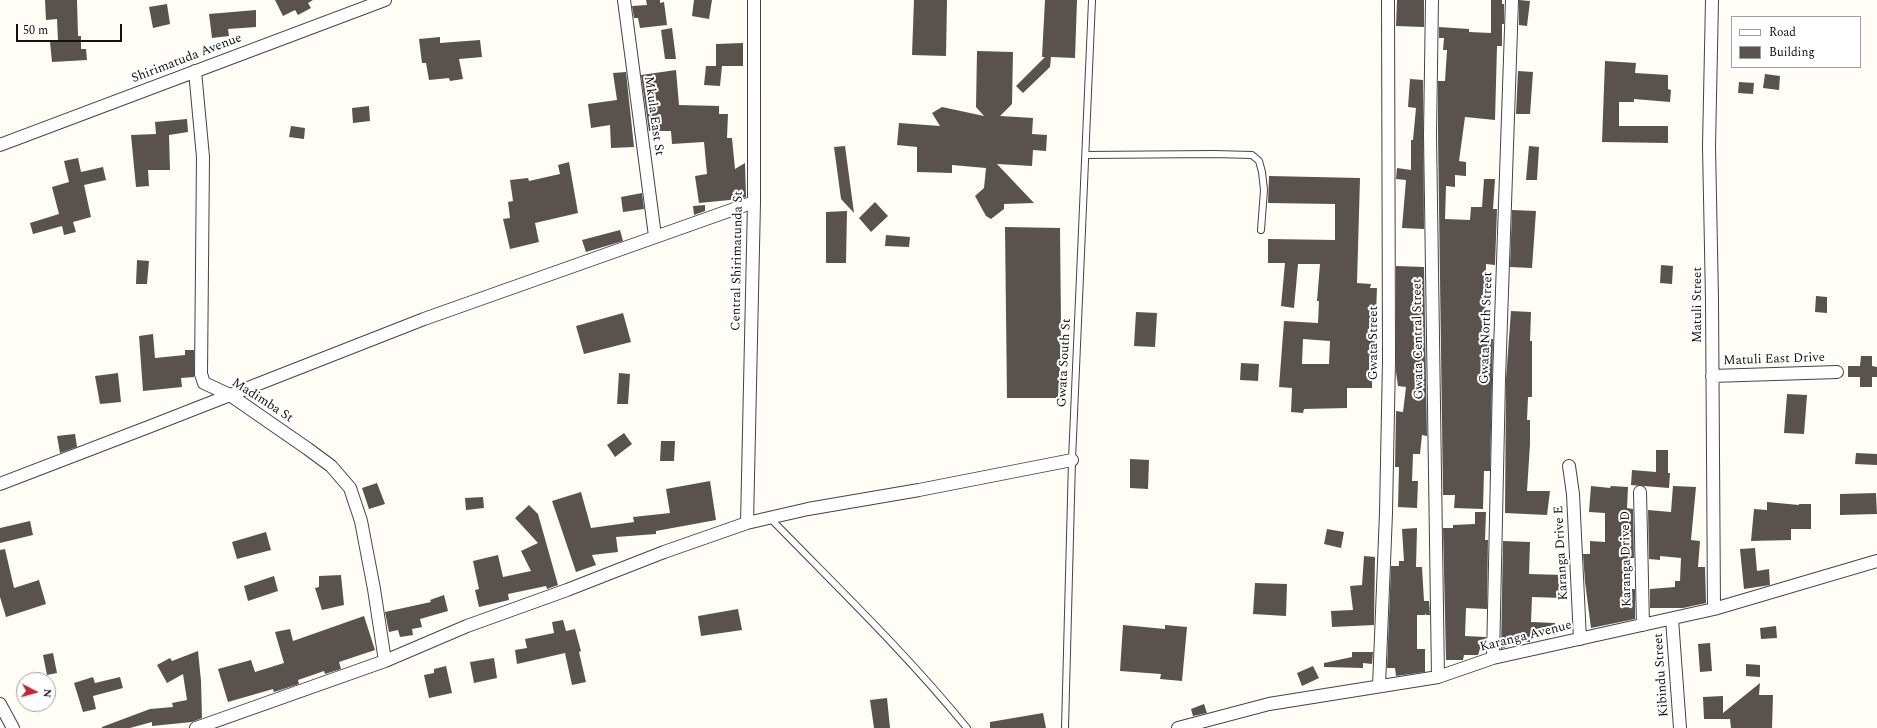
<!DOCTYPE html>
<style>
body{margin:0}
#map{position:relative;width:1877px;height:728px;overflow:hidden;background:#fffdf5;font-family:Spectral,serif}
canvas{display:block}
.legend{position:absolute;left:1731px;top:16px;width:130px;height:52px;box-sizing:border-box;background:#fff;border:1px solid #a0a0a0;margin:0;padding:5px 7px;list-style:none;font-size:12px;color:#111}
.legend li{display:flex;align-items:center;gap:8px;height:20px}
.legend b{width:20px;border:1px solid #a0a0a0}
.north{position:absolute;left:16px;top:672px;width:40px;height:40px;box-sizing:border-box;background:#fff;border:1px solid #a0a0a0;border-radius:50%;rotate:96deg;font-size:11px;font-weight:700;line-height:16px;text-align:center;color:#111}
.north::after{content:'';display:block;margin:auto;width:14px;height:18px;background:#c4262e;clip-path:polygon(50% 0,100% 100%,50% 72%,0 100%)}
.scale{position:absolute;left:16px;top:24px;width:106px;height:18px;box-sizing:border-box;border:2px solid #111;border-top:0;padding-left:5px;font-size:12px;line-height:14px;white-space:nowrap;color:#111;-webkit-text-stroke:3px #fff;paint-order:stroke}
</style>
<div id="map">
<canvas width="1877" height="728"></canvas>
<ul class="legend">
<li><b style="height:5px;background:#fff"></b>Road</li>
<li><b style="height:11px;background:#5a524d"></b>Building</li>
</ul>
<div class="north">N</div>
<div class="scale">50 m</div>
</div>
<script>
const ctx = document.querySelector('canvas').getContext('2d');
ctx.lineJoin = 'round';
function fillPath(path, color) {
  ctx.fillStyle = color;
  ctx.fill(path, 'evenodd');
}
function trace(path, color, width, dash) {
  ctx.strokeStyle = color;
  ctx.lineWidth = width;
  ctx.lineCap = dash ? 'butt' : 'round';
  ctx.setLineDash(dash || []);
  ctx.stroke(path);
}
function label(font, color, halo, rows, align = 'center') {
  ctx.font = font + ' Spectral,serif';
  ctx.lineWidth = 4;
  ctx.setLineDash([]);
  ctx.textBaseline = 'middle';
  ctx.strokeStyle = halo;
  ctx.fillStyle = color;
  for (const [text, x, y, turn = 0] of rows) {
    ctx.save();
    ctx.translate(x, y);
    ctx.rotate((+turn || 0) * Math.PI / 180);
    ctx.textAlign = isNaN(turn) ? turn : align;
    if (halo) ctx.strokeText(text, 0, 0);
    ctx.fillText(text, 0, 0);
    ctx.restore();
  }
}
fillPath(new Path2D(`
 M45 0H77L78 36H81V49H86L87 60 52 62 50 42 58 41 57 19 46 20Z
 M275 0H313L308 3 311 8 298 15 295 10 283 16Z
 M646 0H660V3L664 2 667 25 640 28 638 18H634L632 6 647 5Z
 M694 0H712L709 19 692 16Z
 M914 0H947L946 56 912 55Z
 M1045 0H1077L1075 58 1051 57 1050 67 1023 93 1016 86 1045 57H1042Z
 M1397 0H1424V27L1396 26Z
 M1491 0H1502V4H1504V24H1502V46H1497L1495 120 1465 117 1459 161 1466 162V176L1455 175V187L1446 186 1445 219 1470 220 1471 207H1482L1484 179H1495L1493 209H1497L1495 265 1486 264 1485 315H1487L1488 339H1493L1490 471H1484L1483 509 1454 508 1455 495H1443L1438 135V81H1445L1447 50H1443L1444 38H1439V27L1469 29V32L1491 33Z
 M1519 0 1530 1 1527 26 1519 25Z
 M167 4 170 24 153 28 149 7Z
 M256 10V27L228 29 229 36 212 38 209 14Z
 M672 28 676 59H665L661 30Z
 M440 37V43L480 40 482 57 459 59 463 79 450 81 449 78 429 80 426 63H422L419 39Z
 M743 43V66H718H722L720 86 704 85 706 66H716V44Z
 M977 51 1013 52 1012 104 1000 116 1033 118 1032 134 1047 135 1046 151 1033 150 1032 166 997 164 1034 203 1004 204V209L991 219 986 216 975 196 984 188 986 168 952 165V173L917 172V147L897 145 899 123 940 126 932 113 942 107 984 116 976 107Z
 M1605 61 1636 63 1635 73 1668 75V89L1671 90 1670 102 1634 99V102H1619V126H1668V143L1602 142Z
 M676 70 679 105 719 106V114H728L727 138H732L735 169 745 163 746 197 740 199 699 203 695 176 707 174 704 142 672 144 671 131H649L641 75Z
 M1518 71 1533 72 1530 114H1516Z
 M626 72 634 147 611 148 610 125 591 128 588 104 617 100 613 73Z
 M1765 74 1780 76 1779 90 1763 88Z
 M1410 79 1423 80 1424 229 1402 228 1406 180 1396 179 1397 168 1411 170V140H1413L1416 108 1408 107Z
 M1739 82 1754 83 1753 94 1738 93Z
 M369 106 370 121 353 123 352 108Z
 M187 119 188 132 169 135 170 170H148L149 186 136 187 131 135 156 134 155 122Z
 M291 126 305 128 304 139 289 137Z
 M845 146 854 213 841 199 834 147Z
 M1529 146 1539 147 1537 180H1526Z
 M78 158 81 172 103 167 106 180 84 185 91 217 73 222 76 232 64 235 62 226 33 234 30 223 59 214 52 187 69 182 64 161Z
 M569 162 578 213 535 223 539 242 510 249 503 219 510 218 508 202 513 201 510 180 528 178 529 181 560 174 558 165Z
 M1269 176 1360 178 1357 283 1371 284 1370 288H1377L1374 361H1372V388H1347V408L1304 409 1303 413 1291 412 1292 388 1279 387 1284 321 1318 323 1319 301H1317L1320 264H1298L1294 308 1281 306 1285 263H1268V239L1335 240V204L1268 203ZM1303 339 1330 341 1329 364H1302Z
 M642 193 644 209 623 212 621 197Z
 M875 202 888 216 871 232 859 218Z
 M705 205V211L694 215 693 206Z
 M1512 210 1536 211 1532 268 1510 267Z
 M847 211 846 263H826V212Z
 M1005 227 1060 228 1061 324 1059 398H1007Z
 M620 230 623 241 586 252 582 240Z
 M886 235 910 237 909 247 885 246Z
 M137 260 149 261 147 284H136Z
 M1661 265 1673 266 1672 284 1660 283Z
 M1396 266 1424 267 1427 436 1422 435 1420 454H1413L1412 481H1418L1417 508 1398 507 1399 467H1395L1396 411 1403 412 1406 387 1398 386 1396 372Z
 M1816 296 1827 297V313L1815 312Z
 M1511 311 1531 312 1530 341H1532V397H1528L1527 420H1530V444L1527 491H1550L1547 515 1505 513 1506 379Z
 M1136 312 1157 313 1155 347 1134 346Z
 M623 313 631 342 584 354 576 326Z
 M153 334 155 358 185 355V350H194V377L181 378 182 387 143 391 139 336Z
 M1861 356H1872V366L1877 367V377H1872V387H1860V377H1848V366H1860Z
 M1241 363 1259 364 1258 381 1240 380Z
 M118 373 121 402 100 404 95 376Z
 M619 373 630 374 628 404H617Z
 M1787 394 1807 395 1804 434 1784 433Z
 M624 433 632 444 615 457 607 445Z
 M75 434 77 447 60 453 57 436Z
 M661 441H675L674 461H660Z
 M1656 450H1668V473H1670L1669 488 1631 485 1632 470 1656 472Z
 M1856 453 1877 454V465L1855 464Z
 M1130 459 1149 460 1148 489 1130 488Z
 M710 481 716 520 656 531V534L616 537 618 552 592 555 596 565 576 572 552 501 581 492 591 528 634 522 633 517 670 513 666 489Z
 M377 483 385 504 369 509 362 488Z
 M1591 486 1610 488 1611 486 1628 487 1627 508 1633 509 1634 558H1629V589H1635V619L1591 628 1585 582 1583 554H1590V541L1605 542V513L1589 512Z
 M1673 486 1696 487 1691 540 1700 541 1698 567H1705L1706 603 1683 608H1650V589L1675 587V581H1680L1681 558 1660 556V560L1649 559 1648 510 1671 512Z
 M1876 493 1877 514 1840 515V494Z
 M483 497 484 508 466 510 465 498Z
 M1767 502 1799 505V504H1811V529H1791V540L1751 541 1754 509 1767 510Z
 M529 505 538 514 558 585 547 589 546 586 508 594 509 600 479 607 475 590 479 589 473 561 498 555 503 577 531 571 521 551 538 543 515 518Z
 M1475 512H1486L1485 540H1488L1487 609 1466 608 1465 636 1486 637V649H1480L1478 655H1464L1463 660H1446L1443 528H1453V525L1475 524Z
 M30 521 33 535 0 543V528Z
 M1417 528 1416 567H1422L1424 601H1429L1430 615H1426L1425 613V615H1417V649H1425V672L1396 676 1395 668H1387L1391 566H1399V561H1404L1402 529Z
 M1327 529 1344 532 1341 548 1324 544Z
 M266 532 271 550 237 559 232 542Z
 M1503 541 1530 542 1529 574 1563 575 1562 598 1532 597 1531 622 1555 623V635L1530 634V642L1507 641 1506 647 1501 649Z
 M1755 548 1757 571 1769 569 1770 585 1744 589 1740 549Z
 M5 549 14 588 39 580 46 604 6 617 0 597V550Z
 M1364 556 1375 557 1374 625 1332 627 1331 611 1353 610 1350 586 1362 585Z
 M341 575 344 605 322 610 315 588 319 587V576Z
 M274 576 278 591 248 601 244 586Z
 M1255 583 1287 584 1286 616 1253 614Z
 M444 595 448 611 420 619 422 627 412 629 413 635 400 637 398 630 389 632 385 612 431 602 430 600Z
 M738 609 742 630 701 636 698 616Z
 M364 616 375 650 339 662 341 669 325 674 324 671 298 680 299 684 274 692 273 689 228 702 218 669 251 660 255 672 284 663 275 632 290 629 293 641Z
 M563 620 566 631 575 629 581 651 579 652 586 682 572 685 565 653 517 664 515 650 527 648 525 639 554 633 552 622Z
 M1123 625 1165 629V625L1187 627 1182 681 1160 679 1161 674 1120 671Z
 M1776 626 1777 638 1761 639 1760 628Z
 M1710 643 1712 671 1700 672 1698 644Z
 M198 651 201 681 202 718 192 722 152 726V722L130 728H102V727L150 709 173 707 172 703 187 700 183 674 167 683 157 665 170 658 172 661Z
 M1352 652H1373L1372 664 1363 663V668L1324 667V663L1352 657Z
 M53 653 57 673 47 675 43 655Z
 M494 658 497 678 474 683 470 662Z
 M1746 664 1760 665V677L1746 676Z
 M446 666 452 693 429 698 424 675 434 673V669Z
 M1313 666 1319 678 1302 686 1297 673Z
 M93 677 95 683 120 677 123 688 93 696 96 709 83 712 74 683Z
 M1760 683 1759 695H1773L1772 728H1731L1730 719H1704L1703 697 1723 696V713Z
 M887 698 890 728H874L870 700Z
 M1204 704 1207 713 1193 716 1191 709Z
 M1043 713 1046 728H990V722Z`), '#5a524d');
const service = new Path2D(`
 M1086 155 1214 154 1252 155 1259 161 1262 172 1264 190 1261 230
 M770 518C837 587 906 653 967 728
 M1065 728 1072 460 1092 0`);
const minor = new Path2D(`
 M624 0 655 236
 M1432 0 1430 135 1438 677
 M1712 0 1709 146 1712 300 1714 609
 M195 71 203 157 201 374 204 383 230 395 308 449 331 466 350 488 361 521 374 589 385 661
 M0 145 385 0
 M1712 376 1837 372
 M1569 466 1573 494 1580 639
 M0 484 151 426 424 319 754 202
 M1640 492 1643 625
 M747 523 754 202V0
 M1672 619 1680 728
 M1493 658 1499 379 1512 0
 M1379 686 1386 513 1389 360 1388 0
 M0 704 13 728
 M196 728 385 661 467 626 567 590 664 552 747 523 808 509 919 490 1072 460
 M1178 728 1269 704 1438 677 1493 658 1714 609 1877 561`);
trace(service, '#444', 8);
trace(minor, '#444', 14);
trace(service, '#fff', 6);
trace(minor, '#fff', 12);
label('13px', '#111', '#fff', [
 ["Shirimatuda Avenue",187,59,-21],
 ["Mkula East St",653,116,82],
 ["Central Shirimatunda St",738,261,-89],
 ["Matuli Street",1698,305,-90],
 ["Gwata North Street",1487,328,-88],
 ["Gwata Central Street",1419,339,-91],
 ["Gwata Street",1374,343,-90],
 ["Matuli East Drive",1774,360,-2],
 ["Gwata South St",1065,363,-87],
 ["Madimba St",262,401,33],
 ["Karanga Drive E",1562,553,-93],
 ["Karanga Drive D",1627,559,-91],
 ["Karanga Avenue",1526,637,-14],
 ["Kibindu Street",1662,675,-94]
]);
</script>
